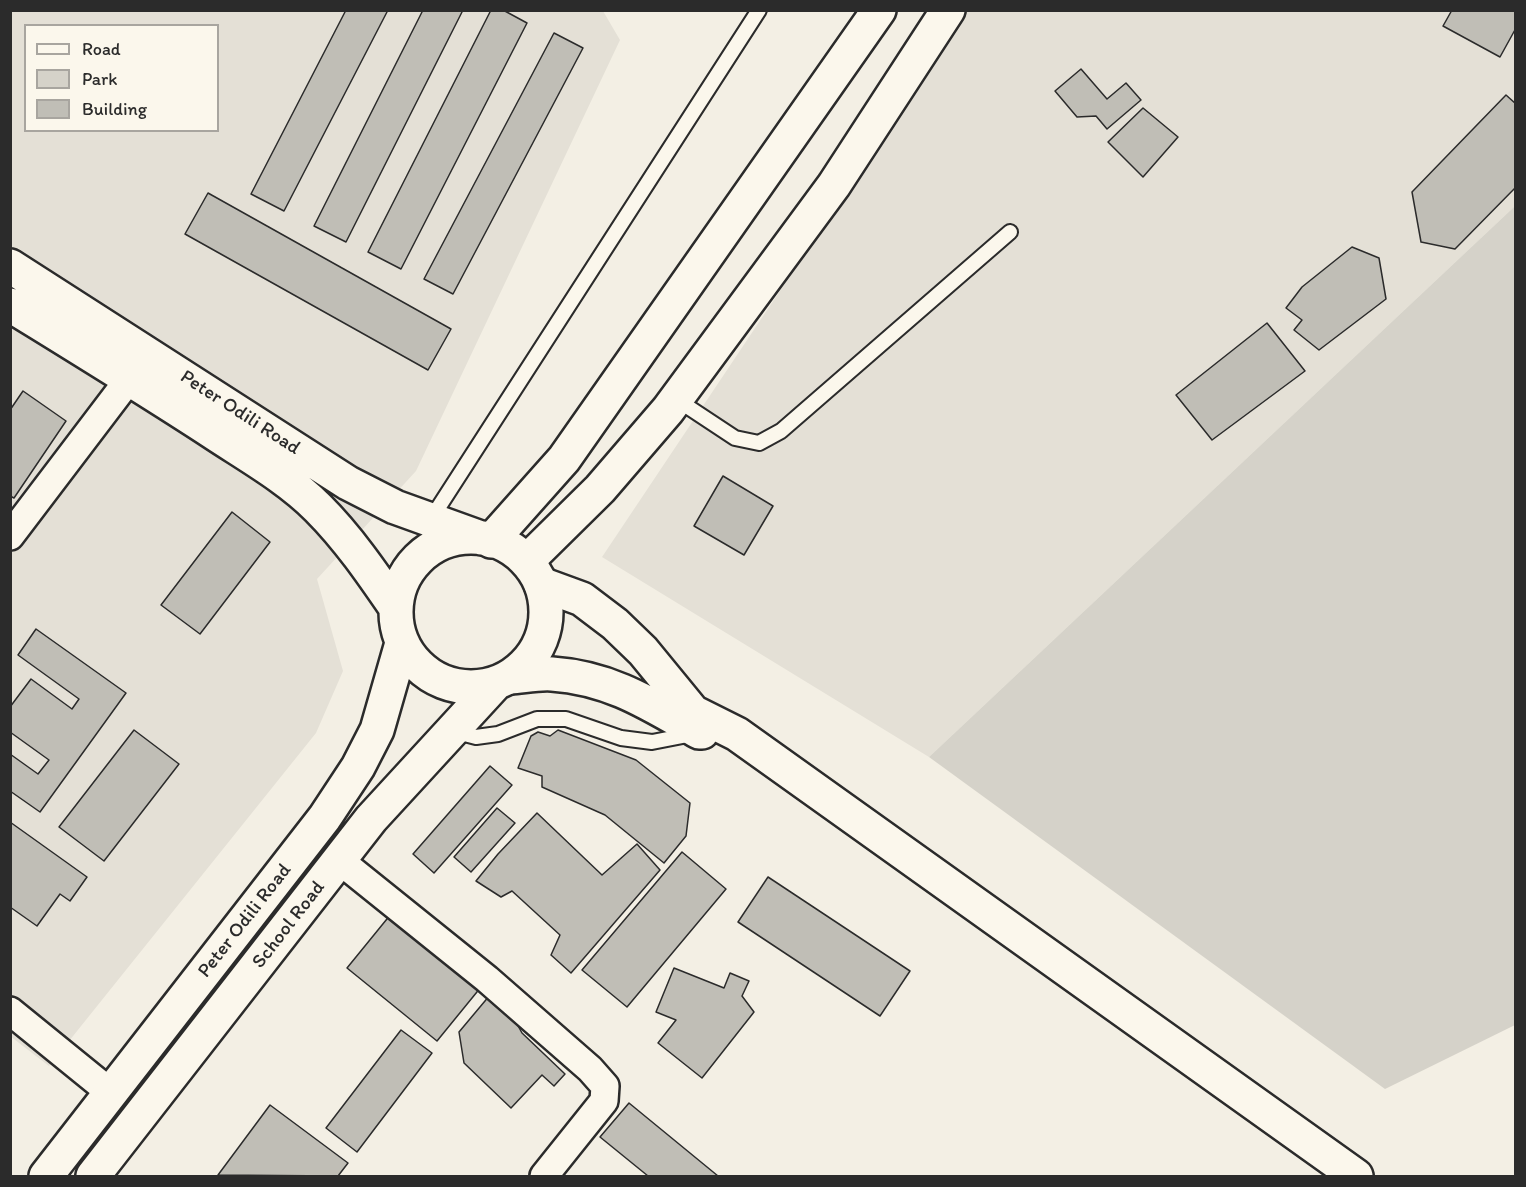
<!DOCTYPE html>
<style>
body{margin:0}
#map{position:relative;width:1526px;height:1187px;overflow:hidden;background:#f3efe4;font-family:Itim,sans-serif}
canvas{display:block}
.frame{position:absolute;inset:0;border:12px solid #2b2b2b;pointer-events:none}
.legend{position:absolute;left:24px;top:24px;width:195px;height:108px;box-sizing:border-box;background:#fbf7ec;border:2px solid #a8a59f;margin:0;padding:8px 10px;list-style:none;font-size:18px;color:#2b2b2b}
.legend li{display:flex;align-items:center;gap:12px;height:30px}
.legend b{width:30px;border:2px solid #a8a59f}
</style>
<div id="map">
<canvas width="1526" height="1187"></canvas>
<div class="frame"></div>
<ul class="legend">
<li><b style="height:8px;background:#fbf7ec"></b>Road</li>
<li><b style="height:16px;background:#d5d2c9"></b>Park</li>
<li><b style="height:16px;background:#c0beb6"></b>Building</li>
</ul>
</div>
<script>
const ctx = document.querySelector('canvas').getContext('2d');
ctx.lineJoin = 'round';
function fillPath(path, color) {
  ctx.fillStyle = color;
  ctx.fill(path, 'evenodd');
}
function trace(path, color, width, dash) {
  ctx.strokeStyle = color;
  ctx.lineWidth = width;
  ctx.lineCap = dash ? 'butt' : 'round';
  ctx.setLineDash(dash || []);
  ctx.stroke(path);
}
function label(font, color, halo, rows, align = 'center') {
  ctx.font = font + ' Itim,sans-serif';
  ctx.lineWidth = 4.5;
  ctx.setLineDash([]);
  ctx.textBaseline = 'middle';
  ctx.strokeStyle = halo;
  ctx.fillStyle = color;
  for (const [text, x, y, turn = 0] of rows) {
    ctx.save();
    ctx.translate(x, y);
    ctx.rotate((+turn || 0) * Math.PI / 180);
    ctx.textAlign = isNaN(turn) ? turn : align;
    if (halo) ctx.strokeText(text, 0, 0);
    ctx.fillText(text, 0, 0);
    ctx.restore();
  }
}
fillPath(new Path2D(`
 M10 11H603L620 40 416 471 317 579 343 671 316 733 49 1066 10 1036ZM26 26H218V130H26Z
 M967 11H1515V206L929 757 602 557Z`), '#e4e0d6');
fillPath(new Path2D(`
 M1515 206V1025L1385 1089 929 757Z`), '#d5d2c9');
const building = new Path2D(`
 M346 10H388L284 211 251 194Z
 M423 10H463L346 242 314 226Z
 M491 10H503L527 23 401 269 368 252Z
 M1452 10H1516V28L1500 57 1443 26Z
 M554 33 583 48 453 294 424 279Z
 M1081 69 1107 99 1126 83 1141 100 1107 129 1096 116 1077 117 1055 91Z
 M1506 95 1516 104V187L1455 249 1421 242 1412 192Z
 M1143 108 1178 137 1143 177 1108 142Z
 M208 193 451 329 428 370 185 234Z
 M1352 247 1379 258 1386 299 1319 350 1294 330 1302 320 1286 308 1302 287Z
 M1267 323 1305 371 1212 440 1176 395Z
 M23 391 66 421 14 498 10 496V410Z
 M723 476 773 506 744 555 694 526Z
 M232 512 270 542 200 634 161 605Z
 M36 629 126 693 40 812 10 791V754L38 774 49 760 10 732V707L31 679 72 709 79 699 18 655Z
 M134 730 179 764 104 861 59 827Z
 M558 730 636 760 690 803 686 836 664 863 605 815 542 787V776L518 768 531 736 538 732 550 736Z
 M490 766 512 785 434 873 413 854Z
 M497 808 515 823 471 872 454 857Z
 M537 813 602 875 637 844 660 870 571 973 551 955 560 935 512 891 501 897 476 881 498 854Z
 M10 822 87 877 70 901 60 894 37 926 10 907Z
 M682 852 726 889 627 1007 582 970Z
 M768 877 910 971 880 1016 738 922Z
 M391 914 481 987 437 1041 347 968Z
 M674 968 724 988 730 973 749 981 742 996 754 1012 702 1078 658 1043 676 1020 656 1012Z
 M490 995 511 1013 522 1033 565 1074 554 1086 542 1075 511 1108 464 1063 459 1032Z
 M401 1030 432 1053 357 1152 326 1128Z
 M629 1103 718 1176H648L600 1137Z
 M270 1105 348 1163 338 1176 218 1175Z`);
fillPath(building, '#c0beb6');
trace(building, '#2b2b2b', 1.5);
const service = new Path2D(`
 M676 399 735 438 759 443 781 431 1010 232
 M431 519 759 10
 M453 731 476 737 498 734 537 719H566L621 738 652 742 693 734`);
const minor = new Path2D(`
 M10 536 130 378
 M339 860 487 979 590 1069 605 1086 604 1101 544 1176
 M10 1011 111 1093`);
const tertiary = new Path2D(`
 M541 584 582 599 615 624 643 651 693 712 737 734 1356 1176
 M510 677C524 676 539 673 552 674 611 678 650 704 699 732H702`);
const secondary = new Path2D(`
 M491 541 564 459 879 10
 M527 561 600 489 668 410 834 185 948 10`);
const primary = new Path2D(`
 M10 266 348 483 395 507 481 538
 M10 305C78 347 145 388 211 431 247 455 287 477 318 508 348 538 372 573 396 608
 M396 612a75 75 0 1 1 150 0a75 75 0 1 1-150 0Z
 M46 1176 325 817 358 767 377 730 402 643
 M93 1176 371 819 496 683`);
trace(service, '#2b2b2b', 18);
trace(minor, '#2b2b2b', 32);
trace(tertiary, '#2b2b2b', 38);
trace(secondary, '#2b2b2b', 38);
trace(primary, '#2b2b2b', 38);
trace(service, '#fbf7ec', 14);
trace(minor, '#fbf7ec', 27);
trace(tertiary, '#fbf7ec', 33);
trace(secondary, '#fbf7ec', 33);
trace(primary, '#fbf7ec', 33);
label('20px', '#2b2b2b', '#fbf7ec', [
 ["Peter Odili Road",240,413,33],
 ["Peter Odili Road",245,921,-52],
 ["School Road",289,925,-52]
]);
</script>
